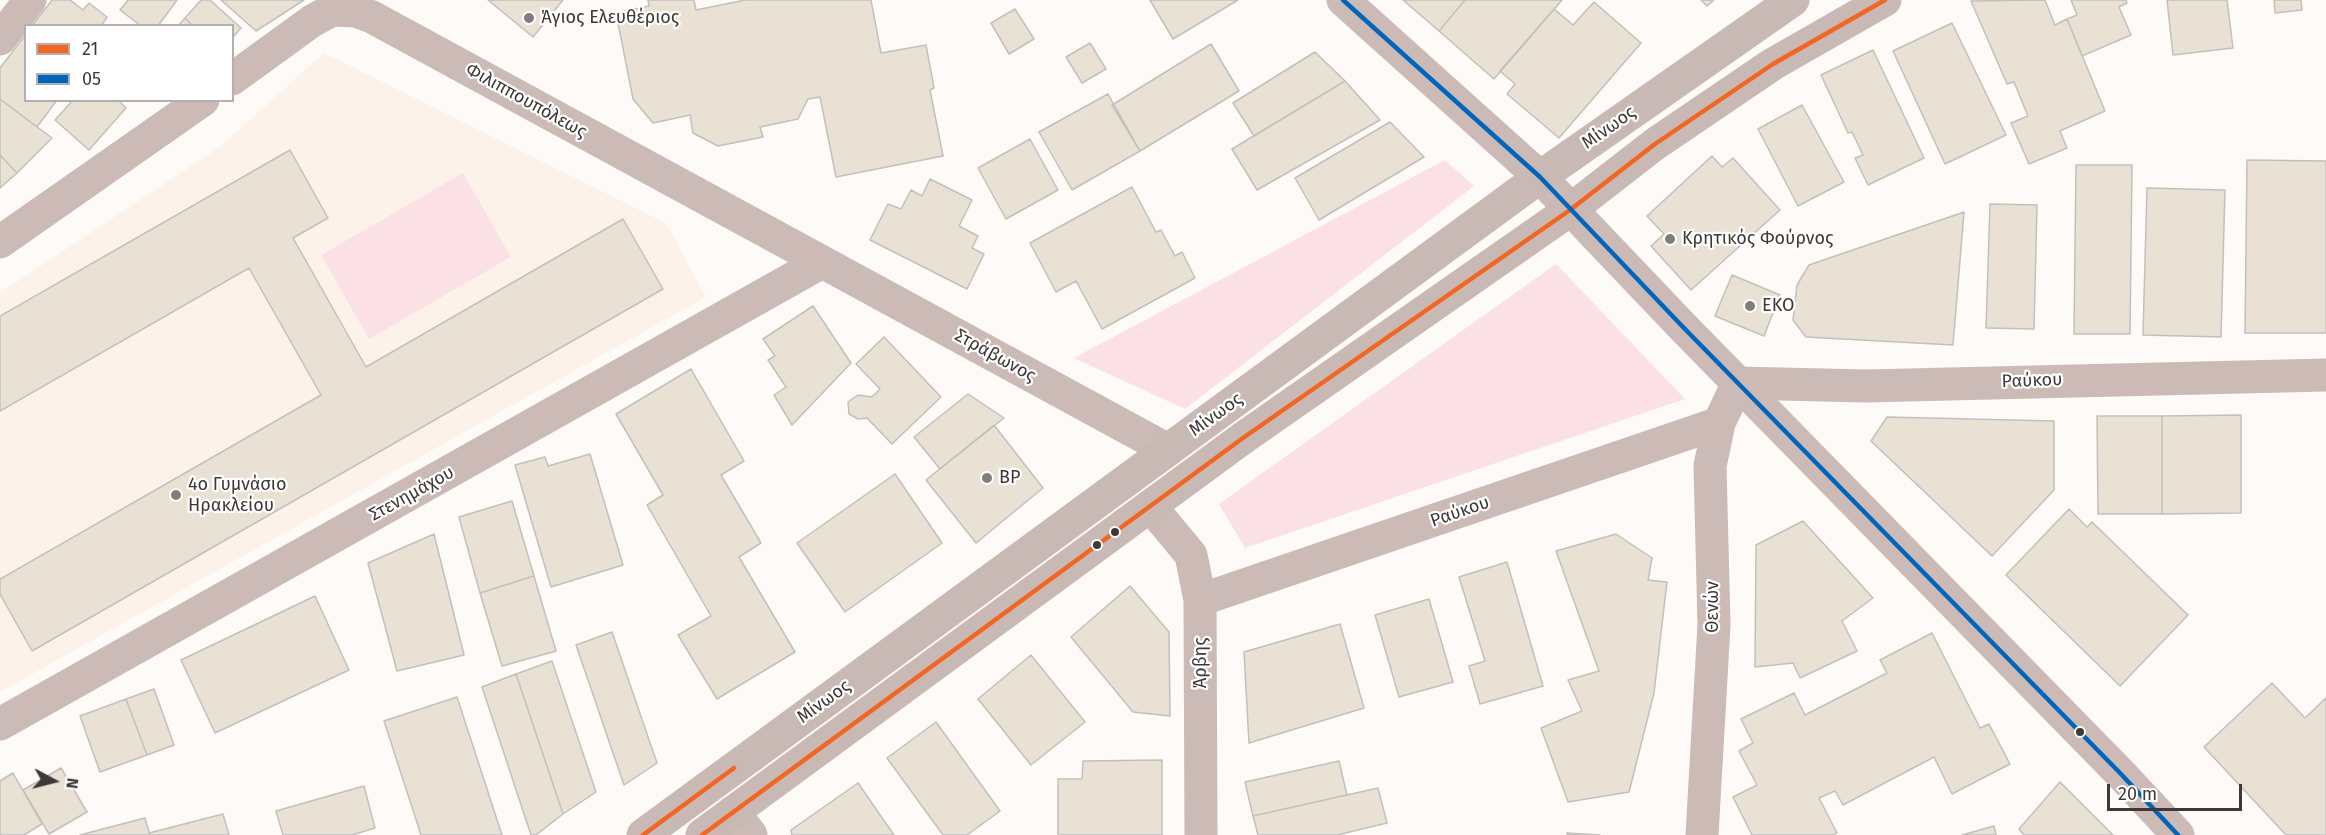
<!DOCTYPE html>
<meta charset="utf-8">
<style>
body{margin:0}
#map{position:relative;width:2326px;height:835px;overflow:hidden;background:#fdfaf8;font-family:"Fira Sans",sans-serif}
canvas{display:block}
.legend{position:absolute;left:24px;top:24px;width:210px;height:78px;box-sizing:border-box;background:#fff;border:2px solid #b2b0af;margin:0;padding:8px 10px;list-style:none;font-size:18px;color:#3e3936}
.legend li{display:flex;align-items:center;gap:12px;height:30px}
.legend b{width:30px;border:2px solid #b2b0af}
.north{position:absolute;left:24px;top:751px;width:60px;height:60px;-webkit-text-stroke:4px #fff;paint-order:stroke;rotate:97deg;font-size:16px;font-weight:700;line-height:24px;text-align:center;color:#3e3936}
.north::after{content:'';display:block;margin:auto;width:21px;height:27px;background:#3e3936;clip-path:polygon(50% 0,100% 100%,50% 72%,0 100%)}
.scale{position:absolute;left:2107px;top:784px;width:135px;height:27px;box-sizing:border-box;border:3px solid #3e3936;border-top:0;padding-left:8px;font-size:18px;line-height:21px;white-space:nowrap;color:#3e3936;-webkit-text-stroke:4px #fff;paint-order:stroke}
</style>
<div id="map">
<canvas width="2326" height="835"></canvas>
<ul class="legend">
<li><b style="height:8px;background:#f26522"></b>21</li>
<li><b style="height:8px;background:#0065bd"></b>05</li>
</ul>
<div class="north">N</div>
<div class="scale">20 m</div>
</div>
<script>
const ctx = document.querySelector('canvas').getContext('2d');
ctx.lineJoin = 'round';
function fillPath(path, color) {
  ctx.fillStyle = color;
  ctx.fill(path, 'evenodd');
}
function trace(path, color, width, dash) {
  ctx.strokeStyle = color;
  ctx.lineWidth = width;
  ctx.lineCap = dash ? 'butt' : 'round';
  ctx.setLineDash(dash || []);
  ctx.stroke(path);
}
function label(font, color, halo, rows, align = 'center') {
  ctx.font = font + ' "Fira Sans",sans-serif';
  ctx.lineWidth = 4.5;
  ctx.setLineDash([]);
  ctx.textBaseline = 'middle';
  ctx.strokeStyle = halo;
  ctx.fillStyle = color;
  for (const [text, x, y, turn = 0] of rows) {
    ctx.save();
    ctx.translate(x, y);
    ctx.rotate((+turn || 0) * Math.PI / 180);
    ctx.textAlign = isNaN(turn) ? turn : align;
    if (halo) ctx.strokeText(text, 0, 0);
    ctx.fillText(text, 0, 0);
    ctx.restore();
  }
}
fillPath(new Path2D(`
 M324 53 666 223 706 297 0 692V293L221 146Z`), '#fdf2e9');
fillPath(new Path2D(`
 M1445 160 1474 186 1185 409 1074 358Z
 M463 173 511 257 369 339 321 255Z
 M1556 264 1685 399 1245 548 1219 504Z`), '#fbe1e5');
const building = new Path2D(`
 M52 0H70L83 10 89 3 107 17 101 26H32Z
 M128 0H177L158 26H141L120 10Z
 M201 0H210L241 28 232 38V26H193L185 18Z
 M221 0H304L256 31Z
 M488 0H563L533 37Z
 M648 0H694L696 10 745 0H871L881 53 926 45 934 88 930 90 943 156 836 177 820 97 808 99 798 119 760 127 763 137 718 146 693 133 690 115 653 123 633 99 616 13 649 6Z
 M1150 0H1238L1173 39Z
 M1403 0H1465L1439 31Z
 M1465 0H1562L1494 79 1439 31Z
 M1701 0H1714L1707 6Z
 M2045 0 2055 25 2067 19 2105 111 2060 131 2067 148 2029 164 2011 123 2028 116 2014 82 2007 84 1971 1Z
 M2071 0H2126L2127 3 2119 7 2131 35 2082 56 2067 19 2077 15Z
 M2167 0H2227L2233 48 2173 55Z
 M2274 0H2301L2302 10 2275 13Z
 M1594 2 1641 43 1559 138 1507 94 1515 84 1500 71 1554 9 1573 25Z
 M1015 9 1034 39 1009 54 991 23Z
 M185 18 193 26H178Z
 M1952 23 2006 135 1945 164 1893 51Z
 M26 34V100H57L37 127 0 99V68Z
 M1090 43 1106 69 1082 83 1066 57Z
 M1211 44 1239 91 1140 151 1112 105Z
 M1873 50 1924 158 1868 185 1855 158 1863 155 1852 132 1848 133 1821 75Z
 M1315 52 1345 81 1254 136 1233 103Z
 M1345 81 1380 120 1257 190 1232 149Z
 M1108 94 1140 151 1072 190 1039 132Z
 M0 99 52 138 17 173 0 155Z
 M73 100H118L126 108 89 150 55 120Z
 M1802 105 1844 182 1798 206 1758 129Z
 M1390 122 1424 157 1319 220 1295 178Z
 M1030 139 1058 190 1006 219 978 168Z
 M290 150 328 218 293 238 366 367 623 219 663 289 32 651 0 594V579L321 395 249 268 0 411V316Z
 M0 155 17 173 0 188Z
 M1712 156 1722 167 1733 158 1780 210 1691 290 1651 246 1664 234 1647 216Z
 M2247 160 2326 161V333H2245Z
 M2076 165H2132L2130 334H2074Z
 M930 179 972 200 959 226 978 236 972 248 984 254 967 289 870 240 888 204 901 209 911 190 922 196Z
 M1132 187 1156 232 1161 230 1175 256 1182 252 1195 278 1102 329 1076 281 1056 292 1030 243Z
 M2147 188 2225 190 2221 337 2143 335Z
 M1990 204 2037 205 2034 329 1986 328Z
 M1964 212 1953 345 1806 337 1793 320 1797 285 1809 265Z
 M1732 275 1780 295 1764 336 1715 316Z
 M813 306 851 363 792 425 774 395 786 387 768 360 775 356 763 339Z
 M884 337 941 397 892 444 867 418 858 419 849 414 848 402 858 395 872 397 880 389 856 364Z
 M691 369 744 461 721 475 761 543 739 557 795 652 717 699 678 635 711 616 647 505 663 495 616 414Z
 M968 394 1004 418 940 469 914 437Z
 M2241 415V513L2162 514V416Z
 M2097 416H2162V514H2098Z
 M1887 417 2054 421V490L1992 556 1871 441Z
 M994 425 1043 488 976 543 926 480Z
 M590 454 623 565 551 587 515 465 545 457 548 466Z
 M895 474 942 543 845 612 797 543Z
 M512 501 534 576 480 593 459 517Z
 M2069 509 2087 527 2092 522 2188 615 2120 686 2006 575Z
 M1803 521 1873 598 1842 621 1857 651 1800 678 1793 663 1755 667 1756 545Z
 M434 534 464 655 397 671 368 563Z
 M1616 534 1652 558 1648 580 1667 582 1654 693 1629 792 1568 802 1541 728 1582 711 1568 680 1599 671 1556 551Z
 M1507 562 1543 686 1480 704 1469 666 1485 661 1459 577Z
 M534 576 556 651 502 666 480 593Z
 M1130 586 1169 632 1170 716 1133 712 1071 637Z
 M315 596 349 670 215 733 181 660Z
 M1429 599 1453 682 1399 697 1375 615Z
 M1340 624 1364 708 1249 743 1244 652Z
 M612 632 657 763 624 785 576 645Z
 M1932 633 1980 728 1989 724 2010 764 1952 794 1934 757 1843 805 1835 791 1819 798 1837 833 1833 835H1752L1733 797 1757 785 1739 751 1753 743 1741 719 1794 693 1805 715 1887 673 1880 660Z
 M1031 655 1085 722 1031 765 978 699Z
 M552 661 596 792 563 814 516 674Z
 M516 674 563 814 536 835H531L482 687Z
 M2272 683 2305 718 2326 698V835H2286L2204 747Z
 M154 689 174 745 147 755 126 699Z
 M457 697 502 835H421L384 721Z
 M126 699 147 755 100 772 80 716Z
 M936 722 1000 811 967 835H943L887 758Z
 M1162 760V835H1058V779H1082L1083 761Z
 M1339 761 1347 795 1253 816 1245 782Z
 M61 768 87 812 49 834 23 790Z
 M13 773 42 824 24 835H0V781Z
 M2060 782 2113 835H2024L2019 829Z
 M858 783 894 835H792L791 830Z
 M364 786 375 828 352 835H283L276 811Z
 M1378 788 1387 823 1337 835H1258L1253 816Z
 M223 814 229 835H150L149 833Z
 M145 818 150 835H80Z
 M1994 826 1996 835H1962Z
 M1567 833 1600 835H1567Z`);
fillPath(building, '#e8e1d4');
trace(building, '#c2c0bd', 1.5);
trace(new Path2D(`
 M0 39 30 0
 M232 79 312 21 332 10 356 11 372 17 1168 450
 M0 242 203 100
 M1151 507 1191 555 1200 600 1201 835
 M1200 600 1719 423
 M0 724 822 262
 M733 812 751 835
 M1702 835 1714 625 1710 466 1719 423 1738 383 1866 386 2326 375`), '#cbbab6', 33);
trace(new Path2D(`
 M1343 0 1540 177 1682 326 2121 774 2178 835`), '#cbbab6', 33);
trace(new Path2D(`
 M643 835 1540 177 1793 0
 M702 835 1243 438 1570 210 1655 144 1773 64 1885 0`), '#c9b9b4', 33);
trace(new Path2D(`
 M643 835 734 768
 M702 835 1243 438 1570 210 1655 144 1773 64 1885 0`), '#f26522', 4.5);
trace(new Path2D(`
 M1343 0 1540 177 1682 326 2121 774 2178 835`), '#0065bd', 4.5);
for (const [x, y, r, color] of [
 [529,18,6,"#817d7a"],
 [1670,239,6,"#817d7a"],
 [1750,306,6,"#817d7a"],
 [987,478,6,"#817d7a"],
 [176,495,6,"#817d7a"],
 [1115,532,5,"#3e3936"],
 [1097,545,5,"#3e3936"],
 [2080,732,5,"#3e3936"]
]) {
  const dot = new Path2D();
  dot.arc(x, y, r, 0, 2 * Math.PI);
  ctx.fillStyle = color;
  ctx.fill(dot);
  trace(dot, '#fff', 2);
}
label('18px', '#3e3936', '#fff', [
 ["Άγιος Ελευθέριος",541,18],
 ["Κρητικός Φούρνος",1682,239],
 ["ΕΚΟ",1762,306],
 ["BP",999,478],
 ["4o Γυμνάσιο",188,485],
 ["Ηρακλείου",188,506]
], 'left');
label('18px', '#3e3936', '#fff', [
 ["Φιλιππουπόλεως",526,101,29],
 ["Μίνωος",1609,128,-35],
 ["Στράβωνος",995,356,29],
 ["Ραύκου",2032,381,-2],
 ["Μίνωος",1216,415,-36],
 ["Στενημάχου",412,494,-29],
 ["Ραύκου",1460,512,-19],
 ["Θενών",1713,607,-90],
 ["Άρβης",1201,663,-90],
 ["Μίνωος",824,702,-36]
]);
</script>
